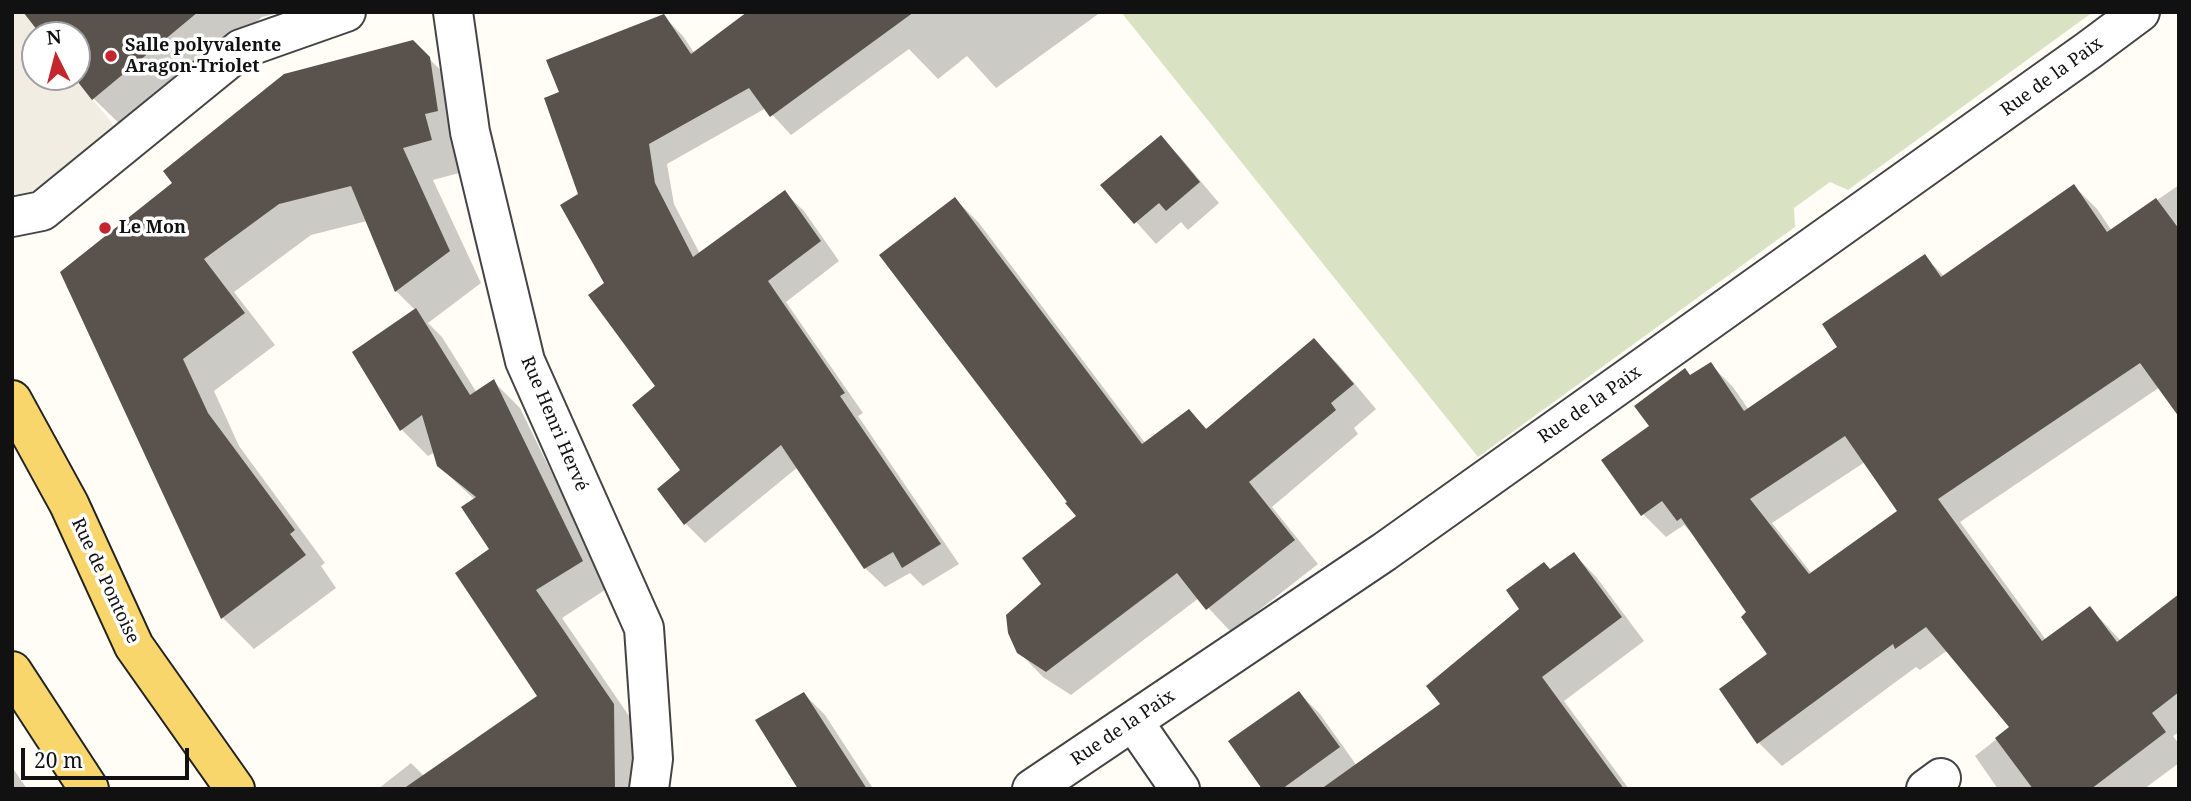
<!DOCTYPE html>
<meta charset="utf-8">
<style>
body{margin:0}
#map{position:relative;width:2191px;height:801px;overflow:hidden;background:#fffdf5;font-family:"Noto Serif",serif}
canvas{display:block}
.frame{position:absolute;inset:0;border:14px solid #111;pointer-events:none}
.north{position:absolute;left:21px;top:21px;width:70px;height:70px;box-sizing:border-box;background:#fff;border:2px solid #a0a0a0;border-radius:50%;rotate:354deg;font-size:19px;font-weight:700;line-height:28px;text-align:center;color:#111}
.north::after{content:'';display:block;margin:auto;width:24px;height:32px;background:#c4262e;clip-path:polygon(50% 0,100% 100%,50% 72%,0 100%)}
.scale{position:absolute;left:21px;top:748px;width:168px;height:32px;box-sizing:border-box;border:4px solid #111;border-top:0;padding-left:9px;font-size:21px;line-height:24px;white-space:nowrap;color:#111;-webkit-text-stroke:5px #fff;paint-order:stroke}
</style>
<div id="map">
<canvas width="2191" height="801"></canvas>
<div class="frame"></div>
<div class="north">N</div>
<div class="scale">20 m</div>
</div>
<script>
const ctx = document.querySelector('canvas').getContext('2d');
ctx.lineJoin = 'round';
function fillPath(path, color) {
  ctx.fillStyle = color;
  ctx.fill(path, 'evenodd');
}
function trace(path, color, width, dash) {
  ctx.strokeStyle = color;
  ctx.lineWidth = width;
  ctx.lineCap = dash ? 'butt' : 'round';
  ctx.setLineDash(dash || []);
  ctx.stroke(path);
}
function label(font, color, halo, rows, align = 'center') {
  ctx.font = font + ' "Noto Serif",serif';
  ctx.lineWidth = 7;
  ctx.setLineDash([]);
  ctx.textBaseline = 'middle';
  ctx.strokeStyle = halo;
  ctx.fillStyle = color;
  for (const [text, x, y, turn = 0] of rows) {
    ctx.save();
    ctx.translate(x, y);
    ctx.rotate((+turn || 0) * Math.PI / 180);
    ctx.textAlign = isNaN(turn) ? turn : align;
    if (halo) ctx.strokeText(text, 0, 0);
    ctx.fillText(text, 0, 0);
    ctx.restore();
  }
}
fillPath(new Path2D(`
 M1121 12H2093L1848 190 1830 182 1794 208 1795 227 1478 457Z`), '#d9e3c4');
fillPath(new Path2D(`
 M12 12H23L41 35H35V77H74L117 129 22 199 12 200Z`), '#f1ede2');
fillPath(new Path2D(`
 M25 12H282L262 17 126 130 94 99 77 77V35H43Z
 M750 12H1101L996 88 967 56 938 79 909 49 791 135 766 108 667 164 674 204 700 254 784 192 804 211 839 261 786 302 863 413 858 416 959 564 923 586 910 573 885 587 865 568 798 467 705 543 686 524 659 490 682 470 657 387 606 284 581 195 561 93 663 16 683 36 695 54Z
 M412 42 461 90 463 172 433 180 481 283 428 323 442 337 477 393 493 381 520 408 608 588 562 618 640 732 641 789H378L411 763 424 776 539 697 475 500 439 466 435 452 428 456 402 430 415 310 396 291 367 221 311 235 234 292 275 345 214 391 239 446 325 563 321 566 336 588 254 649 223 618 62 273Z
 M1161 137 1181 158 1219 203 1188 230 1181 222 1156 244 1103 185Z
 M2179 185V413L2160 387 1960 522 2046 640 2090 608 2121 641 2179 596V732L2173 736 2179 744V763L2144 789H1998L1975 756 2011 728 1948 650 1920 670 1916 667 1782 766 1759 743 1769 654 1748 612 1699 540 1684 525 1666 537 1643 514 1651 427 1691 376 1710 364 1733 387 1749 410 1840 347 1924 256 1945 277 2074 186 2097 209 2112 231ZM1865 462 1900 511 1812 574 1772 523Z
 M955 199 979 223 1146 444 1189 411 1208 430 1314 340 1338 364 1376 409 1354 428 1358 434 1272 507 1318 564 1231 632 1199 598 1071 695 1043 677 1019 652 1044 585 1078 517Z
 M1574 554 1597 578 1644 641 1564 701 1629 789H1264L1299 693 1320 714 1357 766 1443 704 1522 610 1550 571Z
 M804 694 825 715 872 787 800 789Z
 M12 767 27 789H12Z`), '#0003');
fillPath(new Path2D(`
 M23 12H198L92 100 74 77H77V35H41Z
 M747 12H914L770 117 749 88 649 144 655 183 693 257 785 190 821 241 768 281 845 393 840 396 941 544 902 568 893 552 864 569 781 445 684 525 657 489 680 470 632 405 655 386 588 295 604 283 560 205 578 194 544 98 559 92 546 60 664 14 691 54Z
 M413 40 430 57 438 111 425 114 432 140 403 148 450 251 395 292 351 186 279 204 204 259 245 313 183 359 208 413 295 530 290 534 306 555 221 619 60 272 172 183 163 171 284 74Z
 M1161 135 1200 182 1166 211 1159 203 1134 224 1100 185Z
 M2074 184 2107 232 2156 198 2179 229V417L2140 363 1938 499 2042 641 2090 606 2117 642 2179 594V692L2152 713 2166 732 2091 789H2033L1995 738 2009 727 1926 627 1895 649 1893 644 1757 744 1719 689 1767 654 1741 617 1746 612 1681 518 1677 521 1662 501 1641 516 1601 460 1649 426 1634 406 1685 368 1690 375 1711 362 1744 411 1837 347 1822 324 1925 254 1941 277ZM1845 436 1897 511 1809 574 1750 499Z
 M955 197 1142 444 1189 409 1206 429 1314 338 1354 384 1331 403 1336 410 1249 482 1295 540 1206 610 1177 573 1046 672 1017 653 1008 633 1006 615 1041 584 1022 558 1076 516 1065 503 1067 502 879 255Z
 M416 308 470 395 494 379 583 561 536 590 614 704 615 789H403L537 696 455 573 489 549 461 507 476 497 437 466 422 415 400 431 352 352Z
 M1574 552 1622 617 1542 677 1624 789H1321L1440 704 1426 686 1519 609 1506 590 1544 562 1550 569Z
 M1299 691 1340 747 1282 789H1262L1228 741Z
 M804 692 867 789H798L755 720Z`), '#5a524d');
const minor = new Path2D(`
 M453 12 470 132 525 361 644 628 653 759 649 789
 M12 217 42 211 241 49 346 12
 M1133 721 1180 789
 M1032 789 1384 552 2089 50 2140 12
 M1926 789 1941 778`);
const major = new Path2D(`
 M12 400 69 504 134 646 235 789
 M12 671 89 789`);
trace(minor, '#444', 42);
trace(major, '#222', 42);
trace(minor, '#fff', 38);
trace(major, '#f9d66b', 38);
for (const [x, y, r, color] of [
 [111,56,7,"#c4262e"],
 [105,228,7,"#c4262e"]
]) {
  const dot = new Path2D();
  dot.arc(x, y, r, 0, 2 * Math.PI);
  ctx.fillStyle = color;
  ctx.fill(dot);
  trace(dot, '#fff', 2.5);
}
label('bold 18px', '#111', '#fff', [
 ["Salle polyvalente",125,46],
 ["Aragon-Triolet",125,67],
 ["Le Mon",119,228]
], 'left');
label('18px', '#111', '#fff', [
 ["Rue de la Paix",2052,77,-36],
 ["Rue de la Paix",1590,405,-35],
 ["Rue Henri Hervé",554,424,67],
 ["Rue de Pontoise",105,581,65],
 ["Rue de la Paix",1123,728,-34]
]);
</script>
